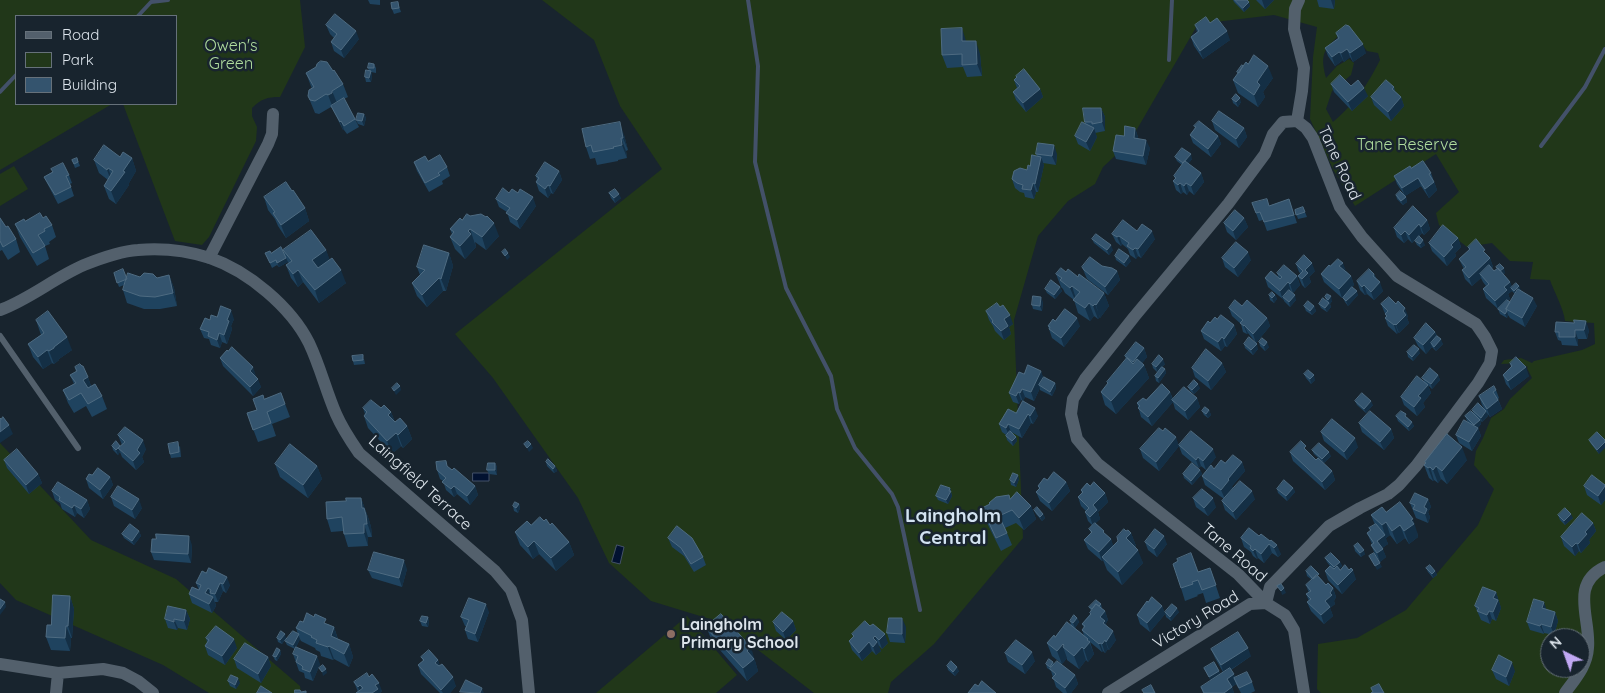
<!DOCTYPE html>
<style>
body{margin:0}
#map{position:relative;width:1605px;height:693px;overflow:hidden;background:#18242e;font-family:Quicksand,sans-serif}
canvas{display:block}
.legend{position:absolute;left:15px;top:15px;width:162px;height:90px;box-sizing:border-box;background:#18242e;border:1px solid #66717a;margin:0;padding:6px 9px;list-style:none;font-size:15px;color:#dce4eb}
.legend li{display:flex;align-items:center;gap:10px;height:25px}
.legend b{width:25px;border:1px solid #66717a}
.north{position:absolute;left:1540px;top:628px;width:50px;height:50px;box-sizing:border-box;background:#18242e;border:1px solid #66717a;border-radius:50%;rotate:318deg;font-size:14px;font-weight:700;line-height:20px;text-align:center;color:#dce4eb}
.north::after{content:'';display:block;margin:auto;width:18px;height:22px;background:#c1a8f3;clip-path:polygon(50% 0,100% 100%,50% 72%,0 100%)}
</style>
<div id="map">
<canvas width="1605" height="693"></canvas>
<ul class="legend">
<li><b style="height:6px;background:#53606c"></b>Road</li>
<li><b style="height:14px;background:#213719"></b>Park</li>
<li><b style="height:14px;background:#34546e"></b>Building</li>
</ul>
<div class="north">N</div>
</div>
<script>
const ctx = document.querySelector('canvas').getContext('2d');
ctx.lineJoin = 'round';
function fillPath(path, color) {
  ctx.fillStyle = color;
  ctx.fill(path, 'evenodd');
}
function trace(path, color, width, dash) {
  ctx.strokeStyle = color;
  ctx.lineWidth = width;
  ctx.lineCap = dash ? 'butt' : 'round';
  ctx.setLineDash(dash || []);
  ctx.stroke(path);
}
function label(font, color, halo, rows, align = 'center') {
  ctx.font = font + ' Quicksand,sans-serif';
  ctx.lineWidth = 5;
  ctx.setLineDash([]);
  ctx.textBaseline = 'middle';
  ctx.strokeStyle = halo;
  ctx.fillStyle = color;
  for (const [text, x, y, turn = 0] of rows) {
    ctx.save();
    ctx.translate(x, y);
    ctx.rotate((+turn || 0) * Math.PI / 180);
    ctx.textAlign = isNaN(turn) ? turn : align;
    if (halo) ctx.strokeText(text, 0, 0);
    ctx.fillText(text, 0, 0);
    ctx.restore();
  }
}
fillPath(new Path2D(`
 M0 0H300L305 47 280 97C267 97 261 99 252 108V116L257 127 256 141 209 237 202 245 175 241 123 104H176V16H16V104H112L0 170Z
 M542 0H1605V693H1321L1317 689 1318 644 1357 638 1406 610 1478 525 1494 489 1474 465 1476 451 1483 438 1491 418 1504 409 1510 399 1532 378 1527 368 1528 367 1520 363 1501 364 1504 360 1521 358 1532 363 1534 361 1582 350 1595 344 1594 323 1565 321C1564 309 1554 292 1550 280L1530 279 1533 262 1510 261 1492 243 1467 247 1439 225 1436 213 1459 192 1436 154 1355 206 1334 171 1310 119 1313 57 1317 27 1274 15 1198 24 1129 143 1103 167 1095 184 1068 201 1038 236 1014 320 1023 538 934 644 891 682 888 693H814L723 623 651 601 609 563 578 498 493 378 455 334 662 169 620 106 594 40ZM1341 34 1355 36 1367 51 1378 53 1380 60C1367 86 1355 103 1333 122L1326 109 1332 91 1351 75 1354 63 1349 59 1337 66 1326 78C1320 55 1323 49 1341 34ZM1550 638H1580V668H1550Z
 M14 166 28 189 0 206V174Z
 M0 443 91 540 176 579 300 686 301 693H209L163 665 16 600 0 583Z
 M687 616 737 675 716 693H596Z`), '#213719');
const water = new Path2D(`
 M473 473H489V481H473Z
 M617 545 624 547 620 564 612 562Z`);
fillPath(water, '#021231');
trace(water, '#435169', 1);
trace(new Path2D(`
 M748 0 758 66 755 162 786 288 831 376 837 409 855 448 892 494 898 507 920 610
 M138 16 151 2 168 0
 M1169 60 1172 0
 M0 92 16 75
 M1541 146 1585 87 1605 49`), '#435169', 4);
trace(new Path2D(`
 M0 336 78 448`), '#53606c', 6);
trace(new Path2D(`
 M1297 121 1302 91 1304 68 1294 29 1295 9 1299 0
 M209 258 268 144 272 134 273 114
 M0 310C30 299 54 278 84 265 99 259 122 251 138 250 161 248 188 251 210 258 248 271 291 307 309 343 320 366 326 391 336 414 342 428 350 440 359 453L495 571 511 590 522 620 529 693
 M1266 603 1270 587 1329 526 1360 508 1388 494 1399 485 1416 466 1478 383 1490 363 1492 351 1485 337 1476 324 1397 276 1362 237 1340 207 1313 138 1306 128 1297 121 1283 122 1273 134 1265 154 1228 204 1134 317 1085 379 1073 399 1071 414 1077 439 1098 464 1238 574 1266 603 1285 615 1294 630 1304 693
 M0 664 58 673 103 669 123 673 138 681 153 693
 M56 693 58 673
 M1108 693 1250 604 1266 603
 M1565 693C1575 679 1587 666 1588 648 1591 619 1569 584 1605 567`), '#53606c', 12);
fillPath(new Path2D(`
 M368 0H380V5L370 4Z
 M1233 0H1247L1250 6 1244 12 1234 2Z
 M1256 0H1274L1265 9Z
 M1317 0H1335L1334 9 1319 7Z
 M399 6 401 12 394 14 392 9Z
 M326 25 359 39 344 58 334 51 331 42 334 38 330 34Z
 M1195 25 1230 40 1203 59 1194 46 1191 37 1197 32Z
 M1336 33 1366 53 1353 62 1350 57 1344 62 1343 60 1335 66 1328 56 1325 48 1338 39Z
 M966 41 980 54 982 76 967 77 963 67 947 68 942 55Z
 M374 64 376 68V73L371 72 372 75 371 82H366L365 77 369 71 368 68Z
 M333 71 343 84 348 97 344 99 355 119 359 127 347 134 344 130H343L332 108 331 107 319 114 315 113 308 96 312 89 306 73Z
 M1237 72 1273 78 1263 92 1265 97 1258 107 1238 93 1233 80 1238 74Z
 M1016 76 1040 89 1043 97 1026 112 1016 100 1013 92 1017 88 1014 80 1016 78Z
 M1331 84 1351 86 1368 96 1352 111 1334 92Z
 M1394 87 1395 91 1401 97 1404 106 1391 121 1374 105 1371 97Z
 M1232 99 1241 102 1238 107 1233 103Z
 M1101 108 1105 117V131L1095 133 1097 137 1090 151 1078 144 1075 136 1085 124V122Z
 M364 114 366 118 364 126 358 124 356 120Z
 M1212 121 1244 128 1247 137 1239 148 1215 130Z
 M1194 126 1218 136 1221 144 1211 157 1193 143 1190 135 1195 128Z
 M1135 128 1138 137V138L1150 148 1146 165 1116 159 1113 151 1124 136Z
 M624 135 628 150 626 151 627 158 618 160V161L597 165 595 158 590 159 586 147Z
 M1036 154H1057L1056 165 1043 163 1044 165 1038 192H1036L1034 199 1025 197 1024 193 1020 192 1015 188 1012 179 1027 170 1037 156Z
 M120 157 132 158 136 171 129 183V185L116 204 109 199 104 186 108 180 99 173 94 160Z
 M1175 157 1192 159 1188 164 1201 173 1204 182 1194 195 1189 191 1187 195 1183 192 1181 194 1176 190 1173 181 1175 179 1174 176 1182 165 1177 161Z
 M77 158 80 166 75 168 72 160Z
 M428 161 447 167 450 176 442 181 443 184 429 192 417 171 414 162Z
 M1411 168 1431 173 1437 190 1429 198 1421 186 1405 196 1397 184 1394 176Z
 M559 171 562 180 553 194 551 193 548 198 539 191 536 182 537 180 536 176Z
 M52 172 69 175 72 183 70 184 74 196 58 204 48 185 44 177Z
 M509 193H518L536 206 520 229 510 222 507 212 499 207 496 199Z
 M609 193 621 198 615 203 611 198Z
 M1396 195 1406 197 1407 202 1403 205 1397 199Z
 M264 197 305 208 309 221 286 238 278 226 275 219 268 210Z
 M1289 199 1297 223 1267 231 1263 220 1259 221 1252 203 1269 206Z
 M1303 207 1307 217 1298 219 1295 210Z
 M0 218 6 227 16 239 20 252 8 260 2 250 0 251Z
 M43 218 52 225 56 237 49 242 50 244 45 246 49 259 37 266 20 237 15 224 25 221Z
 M1244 218 1248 227 1236 240 1227 232 1224 223Z
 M462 220 499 236 486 250 475 242 476 247 465 259 455 249 450 237 452 234 450 229Z
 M1427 220 1430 229 1424 235 1422 233 1412 243 1408 239 1404 243 1397 237 1394 228Z
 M1137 231 1155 239 1141 258 1138 256 1136 259 1130 255 1128 249 1122 244 1121 246 1116 242 1112 234Z
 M1458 238 1461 247 1455 253 1456 256 1447 266 1432 251 1429 243Z
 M1092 239 1113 250 1109 255 1094 243Z
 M1415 241 1425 245 1421 248 1417 245Z
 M1468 247 1487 255 1490 258 1493 267 1491 268 1494 271 1497 269 1496 267 1505 273 1503 274 1510 282 1512 287 1519 286 1521 291 1537 306 1525 327 1510 318 1508 315 1507 318 1500 314 1498 309 1486 298 1483 289 1486 286 1483 282 1481 278 1472 286 1465 279 1462 270 1464 269 1459 259 1469 250ZM1512 291 1515 294 1510 302 1508 301 1510 299 1508 294Z
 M283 250H326L329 259 346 283 319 303 303 282 298 287 291 278 286 265 289 264 288 262 279 267 277 265 272 268 265 253H284Z
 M449 253 453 266 446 291H443L427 307 417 296 412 283 420 275 417 267Z
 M1115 256 1131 261 1126 267 1116 260Z
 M1222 258 1251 260 1238 277 1225 267Z
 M1296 264 1315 271 1309 277 1311 282 1305 288 1302 285 1298 276 1301 274 1299 272Z
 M1102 266 1117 271 1120 280 1108 295 1087 279 1082 267Z
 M1330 266 1346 271 1351 276 1354 285 1352 287 1358 295 1348 306 1345 302 1343 298 1349 291 1342 298 1324 282 1321 274Z
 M1066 272 1078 277 1104 293 1109 306 1100 318V317L1098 319 1094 316 1090 321 1078 313 1074 300 1065 293 1063 289 1061 287 1056 274Z
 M114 273 127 278 140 277 157 278 169 275 174 288 177 306 160 309H144L127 303 123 290 124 285 119 287Z
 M1277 273 1297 276 1300 285 1293 293 1291 291 1290 292 1296 300 1290 307 1284 301V300L1268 287 1265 278 1279 279Z
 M1374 274 1383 291 1374 300 1367 294 1365 295 1360 290 1357 281Z
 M1060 287 1062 291 1055 299 1047 293 1045 289Z
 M1269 295H1275L1277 299 1274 303 1270 300Z
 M1325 297 1332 301 1330 304 1331 307 1327 312 1321 308 1319 304 1326 300Z
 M1043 302 1042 311 1033 309 1032 305Z
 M1381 304 1408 316 1407 318 1409 323 1399 333 1398 332 1397 334 1388 326 1385 318 1386 316Z
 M1242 306 1267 318 1270 326 1256 343 1248 333 1247 334 1243 332 1241 324 1232 316 1229 308Z
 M1304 306H1314L1316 311 1312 315 1306 311Z
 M986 311 1013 324 1009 327 1011 334 1004 340 995 331 993 326 989 320Z
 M217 317 234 319 231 326 232 329 227 344 222 342 220 348 211 345 209 339 204 338 200 329 210 320Z
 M1217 319 1234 325 1237 334 1227 347 1225 346 1221 351 1204 339 1201 331 1210 323Z
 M36 320 72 350 59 359V360L54 364 52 363 43 369 33 357 28 344 41 335Z
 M1055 321 1080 326 1064 347 1052 338 1048 326Z
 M1574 323 1589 330 1587 339H1578V346L1562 345 1561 341 1558 340 1555 332Z
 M1435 332 1437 336 1443 344 1436 351 1432 347 1426 354 1418 346 1414 338Z
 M1259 342 1269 347 1265 351 1260 346Z
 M1244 344 1258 349 1253 355 1245 348Z
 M1144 348 1147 357 1142 363 1144 365 1149 378 1116 414 1105 405 1101 392 1108 384 1107 382 1126 359 1125 356Z
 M228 351 256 376 261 387 253 396 223 366 220 358Z
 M1407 352 1420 353 1413 361 1408 357Z
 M364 359 365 364 354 365 353 361Z
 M1222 363 1226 372 1211 390 1195 377 1192 368Z
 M1510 363 1529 376 1511 390 1506 384 1503 375 1511 367Z
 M1152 364H1165L1162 367 1165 369 1166 373 1159 383 1156 381 1155 376 1161 367 1157 372 1153 368Z
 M75 367 88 377 91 386 102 396 107 409 92 417 86 406 74 413 68 403 63 390 74 384 70 375 76 372Z
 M1041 371 1043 378 1055 383 1056 388 1052 396 1040 390V388L1034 401 1025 397 1023 401 1038 416 1033 424 1031 423 1022 438 1011 432 1016 437 1017 441 1013 446 1007 440 1006 436V435L1002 432 999 424 1016 413 1023 401 1021 400 1019 404 1013 402 1009 393 1024 374Z
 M1304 374 1315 380 1311 384 1306 378Z
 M1438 375 1440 380 1432 389 1428 385 1431 393 1423 403 1425 407 1417 416 1404 405 1401 397 1424 381 1422 378Z
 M1188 387 1200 388 1194 394 1190 391Z
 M1496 390 1499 398 1498 399 1502 409 1490 417 1487 413 1488 416 1482 422 1474 414 1472 410H1485L1482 405 1479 396Z
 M1170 392 1173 399 1197 398 1200 407 1188 420 1175 409 1173 402 1152 426 1141 417 1137 403Z
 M281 393 290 417 272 424 276 436 258 442 247 413 257 410 265 399Z
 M1355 401 1373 405 1366 413 1357 405Z
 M363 408H381L391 412 395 422 407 426 412 439 403 448 401 446 392 454 368 428 364 416 365 414Z
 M1209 410 1211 415 1208 418 1204 415 1202 411Z
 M1396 416 1407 417 1414 426 1409 431 1398 421Z
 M1465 416 1480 420 1481 424 1478 428 1481 436 1472 451 1459 443 1456 435 1469 423 1467 421Z
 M1359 423 1391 429 1394 438 1384 450 1362 432Z
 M1321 432 1358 447 1347 460 1324 441Z
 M1597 432 1599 454 1591 444 1589 440Z
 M118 435 146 449 142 457 144 462 136 470 122 457 120 452 118 455 113 450 112 446H121L122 445Z
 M1179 445 1216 457 1206 470 1201 466 1199 468 1182 454 1179 446 1159 471 1143 458 1140 449Z
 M180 446 181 457 171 458 170 454Z
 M1312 450 1331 456 1324 463 1314 454Z
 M1290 452H1308L1316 460 1332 471 1335 480 1325 490 1293 461Z
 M4 460 38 474 42 483 29 494 7 468Z
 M1467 460 1447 484 1441 479 1438 483 1434 480 1433 481 1429 478 1424 465 1425 464V462Z
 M546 462 555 466 557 471 554 473 547 466Z
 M1242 462 1245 471 1232 486 1233 489 1227 496 1255 499 1236 520 1225 510 1222 501 1224 499 1205 485 1202 476 1225 463Z
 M495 463 497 467V475L489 474 487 470Z
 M275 464 317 466 322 479 308 498 280 477Z
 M448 467 475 486 478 495 470 505 457 494 454 497 446 490 443 481 440 479 437 470Z
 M1200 470 1202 474 1192 485 1184 478 1183 474Z
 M92 475 110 477 113 485 103 499 89 488 86 479Z
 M1019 479 1016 487 1011 485 1010 480Z
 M1047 480 1066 482 1070 491 1052 511 1040 501 1036 492 1039 489 1038 486Z
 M1605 485V500L1601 505 1587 495 1584 486Z
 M1090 486 1105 493 1108 502 1098 512 1100 519 1095 523 1106 535 1111 539 1113 546 1126 531 1131 533 1136 546 1135 547 1143 563 1122 585 1107 570 1103 560 1102 561 1088 549 1084 540 1091 533 1089 529 1092 525 1088 521 1085 512 1086 511 1081 506 1078 497 1082 494 1081 490Z
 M950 488 952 496 948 504 938 500 936 496Z
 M1293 488 1295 492 1287 501 1278 493 1277 489Z
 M52 491 87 500 90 509 84 518 77 513 75 517 62 509 60 503 55 500Z
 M111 497 142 508 135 519 114 506Z
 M361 498 369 520 371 527 372 537H368V546L348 547 344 534 343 531 331 532 327 519 346 501Z
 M1193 498 1216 507 1208 516 1196 507Z
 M1011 499 1031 506 1036 519 1024 530 1016 523 1005 528 1012 545 1001 551 986 521 982 508 989 504V503Z
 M1428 499 1431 507 1428 512 1430 517 1428 523 1416 518 1410 503Z
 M519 504 520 508 518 513 514 511 513 506Z
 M1034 510 1043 514 1045 518 1042 521 1036 514Z
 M1386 512 1417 532 1418 537 1409 544 1405 538 1397 544 1390 535 1386 538 1385 537 1388 544 1382 548 1386 557 1380 562 1375 554 1371 545 1372 544 1367 533 1370 531 1369 528 1375 525 1371 515Z
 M1558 515 1573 518 1565 525 1560 520Z
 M544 521 550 525 569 542 574 555 556 571 539 554 533 559 520 545 515 532Z
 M1593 523 1596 531 1589 540 1590 543 1581 553 1579 551 1575 556 1564 546 1561 537Z
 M1249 528 1281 554 1278 557 1272 553 1264 563 1258 558 1257 559 1253 556 1251 552 1244 547 1241 538Z
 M139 531 141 536 134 545 124 538 122 534Z
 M668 538 703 557 706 565 694 572 684 556 672 547Z
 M1145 542 1167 544 1157 557 1148 550Z
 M192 545 191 563 154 560 151 552Z
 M1354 546 1365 554 1361 557 1355 551Z
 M1325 558 1340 562 1342 566 1339 569 1356 579 1342 594 1328 580 1325 571 1330 566 1327 562Z
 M1210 568 1220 598 1206 603 1203 593 1197 595 1198 596 1185 601 1181 588 1198 572Z
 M1426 568 1435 571 1437 575 1433 578 1428 572Z
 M407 569 402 587 372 578 368 570Z
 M202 571 230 585 226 593 223 591 218 602H215L216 606 212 613 192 603 189 594 199 590 196 583Z
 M1306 571 1321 579 1326 585 1333 588 1336 597 1334 601 1335 604 1330 608 1333 616 1324 624 1311 611 1307 602 1309 601 1306 594 1309 593 1306 585 1312 580 1307 576Z
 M1496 592 1501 608 1496 621 1492 619 1490 624 1481 620 1475 606Z
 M70 596 74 609 72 638H71L70 651 51 650 46 637 51 625Z
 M1148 602 1162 606 1165 614 1150 632 1140 624 1137 615Z
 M1101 604 1102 609 1105 611 1108 620 1106 623V626L1116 640 1109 650 1108 649 1105 653 1103 651 1102 652 1090 642 1094 654 1088 662 1086 660 1079 669 1067 660V658L1062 664 1052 656 1047 643 1071 625 1070 621 1077 618 1079 622 1075 628 1084 635 1082 630 1084 628 1082 624 1090 614V613L1091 611 1089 607Z
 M186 610 190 619 187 630 178 628 177 630 168 628 165 619Z
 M1546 610 1555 612 1558 621 1554 635 1544 633V634L1530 630 1527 622Z
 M489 612 478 642 468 639 465 630 466 626H465L461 617Z
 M1165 612H1179L1171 621 1166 617Z
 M428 617 429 622 428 627 422 626 420 621Z
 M793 621 796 630 786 640 776 631 773 622Z
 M865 621 888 643 882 649 878 645 881 651 876 655 872 651 862 661 852 650 849 641 853 637 852 634Z
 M303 622 328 624 334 627 338 639 349 644 353 657 349 667 334 659 333 660 321 656 320 652 316 650 315 648 301 641 300 639 295 649 287 645 285 641 298 634 296 628Z
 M709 624 755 660V661L758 671 747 681 712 641 707 629 710 626Z
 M906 627 905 643 890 642 887 633Z
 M206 638 237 648 225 665 208 655 205 646 207 642Z
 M277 638H286L282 644 278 642Z
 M1211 649 1251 656 1231 670 1235 677 1252 682 1255 691 1251 693H1241L1236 684 1232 687 1234 693H1203L1201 687 1211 681 1204 668 1219 671 1220 674 1223 672 1215 658Z
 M280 650 281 654 277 661 275 660 273 656Z
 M1005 653 1035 661 1025 674 1008 662Z
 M293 654 320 664 313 681 305 678 304 673 299 671Z
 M268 657 271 666 261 683 237 668 234 659Z
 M421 657 438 660 440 666 456 686 450 693H440L421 674 418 665 423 661Z
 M1053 662 1054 664 1075 675 1078 684 1071 693H1063L1056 687 1051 671 1047 668 1046 664Z
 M947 666 959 671 955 676 948 670Z
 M1492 670 1515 671 1509 686 1496 679Z
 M369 677 382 691 380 693H356L358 692 354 682Z
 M228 681 240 683 236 689 230 686Z`), '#1f435f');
fillPath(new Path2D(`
 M1262 0H1274L1265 9Z
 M1331 0H1335L1334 9Z
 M1249 2 1250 6 1244 12 1243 8Z
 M962 28 966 41H962Z
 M356 31 359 39 344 58 341 50Z
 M1227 31 1230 40 1203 59 1200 51Z
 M976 41 980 54 982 76 977 64Z
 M1363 44 1366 53 1353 62 1350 53Z
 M1347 49 1350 57 1344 62 1341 53Z
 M1339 52 1343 60 1335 66 1332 57Z
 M1268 66 1273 78 1263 92 1265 97 1258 107 1254 95 1257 82Z
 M371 71 372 75 371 82 369 78Z
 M1364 88 1368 96 1352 111 1348 102Z
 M1040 89 1043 97 1026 112 1023 103Z
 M332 91 337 103 333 108 328 95Z
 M1401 97 1404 106 1391 121 1388 112Z
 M1240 98 1241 102 1238 107 1236 102Z
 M1101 108 1105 117V131L1102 122Z
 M364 114 366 118 364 126 362 121Z
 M341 121 344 130H343L340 122Z
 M620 122 624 135 628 150 623 138Z
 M1094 128 1097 137 1090 151 1086 142Z
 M1135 128 1138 137 1137 146 1134 138Z
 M1244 128 1247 137 1239 148 1236 139Z
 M1218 136 1221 144 1211 157 1208 149Z
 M621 138 626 151 627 158 622 145Z
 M1146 140 1150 148 1146 165 1143 156Z
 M1054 145 1057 154 1056 165 1052 156Z
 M1191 154 1192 159 1185 168 1184 163Z
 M1041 157 1044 165 1038 192 1035 184Z
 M132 158 136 171 129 183V185L116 204 111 191Z
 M108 168 113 181 112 183 107 170Z
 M559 171 562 180 553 194 550 186Z
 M1201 173 1204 182 1194 195 1191 186Z
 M1418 178 1421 186 1405 196 1402 188Z
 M1434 182 1437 190 1429 198 1425 189Z
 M1033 183 1036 192 1034 199 1031 190Z
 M1180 183 1183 192 1181 194 1178 185Z
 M1186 183 1189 191 1187 195 1184 186Z
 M548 185 551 193 548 198 545 189Z
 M619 194 621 198 615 203 614 198Z
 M533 197 536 206 520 229 517 220Z
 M1406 197 1407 202 1403 205 1401 201Z
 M305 208 309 221 286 238 281 225Z
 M1244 218 1248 227 1236 240 1233 231Z
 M1427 220 1430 229 1424 235 1421 227Z
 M494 223 499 236 486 250 482 237Z
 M1419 224 1422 233 1412 243 1409 235Z
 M470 229 476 247 465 259 460 246Z
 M1152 231 1155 239 1141 258 1138 249Z
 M1405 231 1408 239 1404 243 1401 235Z
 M1119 236 1122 244 1121 246 1117 237Z
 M1458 238 1461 247 1455 253 1456 256 1447 266 1444 257 1451 245Z
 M1423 240 1425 245 1421 248 1420 244Z
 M1111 245 1113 250 1109 255 1107 250Z
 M1135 248 1138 256 1136 259 1133 250Z
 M326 250 331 263 317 273 312 260Z
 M1248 252 1251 260 1238 277 1234 268Z
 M449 253 453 266 446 291 441 279Z
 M508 253 510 257 507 260 505 256Z
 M1129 256 1131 261 1126 267 1124 263Z
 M286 258 288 262 279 267 277 263Z
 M1490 258 1493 267 1482 277 1480 274 1481 278 1472 286 1469 278Z
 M1312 263 1315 271 1309 277 1311 282 1305 288 1302 279 1305 270Z
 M1343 263 1346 271 1339 266Z
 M1504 268 1505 273 1502 276 1500 271Z
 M298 270 303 282 298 287 293 274Z
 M341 270 346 283 319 303 315 290Z
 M1117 271 1120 280 1108 295 1105 287Z
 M169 275 174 288 177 306 173 293Z
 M1297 276 1300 285 1293 293 1290 284Z
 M1351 276 1354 285 1342 298 1339 289Z
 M439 278 443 291 427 307 422 295Z
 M1288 282 1291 291 1285 299 1283 297V300L1280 291Z
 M1380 282 1383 291 1374 300 1371 292Z
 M1510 282 1513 289 1511 288 1512 291 1508 294 1510 299 1498 309 1495 301 1504 287Z
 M1364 285 1367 294 1365 295 1362 287Z
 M1072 286 1076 299 1075 300 1070 288Z
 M1519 286 1521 291 1516 295 1514 291Z
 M1060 287 1062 291 1055 299 1054 295Z
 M1357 291 1358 295 1348 306 1346 301Z
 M1104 293 1109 306 1100 318 1096 305Z
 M1275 295 1277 299 1274 303 1272 298Z
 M1295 295 1296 300 1290 307 1289 302Z
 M1331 296 1332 301 1330 304 1328 300Z
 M1041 297 1043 302 1042 311 1040 306Z
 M1533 298 1537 306 1525 327 1522 318Z
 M1089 303 1094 316 1090 321 1085 308Z
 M1329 303 1331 307 1327 312 1325 308Z
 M1095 304 1100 317 1098 319 1093 306Z
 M1314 306 1316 311 1312 315 1310 311Z
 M1405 308 1408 316 1407 318 1409 323 1399 333 1396 325Z
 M231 310 234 319 231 326 232 329 227 344 224 335 227 320Z
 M1507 311 1508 315 1507 318 1505 314Z
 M1010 315 1013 324 1009 327 1011 334 1004 340 1001 331 1004 319Z
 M1077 318 1080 326 1064 347 1061 338Z
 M1267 318 1270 326 1256 343 1253 334Z
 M1586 321 1589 330 1587 339 1584 330Z
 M1395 324 1398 332 1397 334 1394 325Z
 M1234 325 1237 334 1227 347 1224 339Z
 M1244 325 1248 333 1247 334 1244 326Z
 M1575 330 1578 339V346L1575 337Z
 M1435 332 1438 341 1431 343 1432 347 1426 354 1423 345Z
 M219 333 222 342 220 348 217 340Z
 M67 337 72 350 59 359V360L54 364 49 351 54 347Z
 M1222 337 1225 346 1221 351 1218 342Z
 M1441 339 1443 344 1436 351 1434 347Z
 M1267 342 1269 347 1265 351 1264 346Z
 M1257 344 1258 349 1253 355 1251 350Z
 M1144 348 1147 357 1136 371 1133 362Z
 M1419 349 1420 353 1413 361 1412 357Z
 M47 350 52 363 43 369 38 357Z
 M1163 359 1165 364 1157 372 1156 367Z
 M1222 363 1226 372 1211 390 1208 381Z
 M1144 365 1149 378 1116 414 1111 401Z
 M253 367 256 376 253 379 250 371Z
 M1526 367 1529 376 1511 390 1508 381Z
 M1165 369 1166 373 1159 383 1158 378Z
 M1041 371 1044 380 1039 385 1040 388 1034 401 1031 392Z
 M1314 375 1315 380 1311 384 1310 379Z
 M1438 375 1440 380 1432 389 1431 384Z
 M88 377 92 390 88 392 83 380Z
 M258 379 261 387 253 396 250 387Z
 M1055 383 1056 388 1052 396 1050 392Z
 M1198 384 1200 388 1194 394 1192 390Z
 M1428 385 1431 393 1423 403 1425 407 1417 416 1414 407 1418 396Z
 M400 386 401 390 396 395 394 391Z
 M1022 389 1025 397 1023 402 1020 393Z
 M1018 392 1021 400 1019 404 1016 396Z
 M1170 392 1173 401 1172 400 1173 402 1152 426 1148 417Z
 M1197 398 1200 407 1188 420 1185 411Z
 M1498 400 1502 409 1490 417 1487 409Z
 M1371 401 1373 405 1366 413 1364 409Z
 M1035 408 1038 416 1033 424 1030 416Z
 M1209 410 1211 415 1208 418 1206 414Z
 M1486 411 1488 416 1482 422 1481 418Z
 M391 412 396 425 388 415Z
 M1028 414 1031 423 1022 438 1019 429Z
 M1480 420 1481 424 1478 428 1481 436 1472 451 1469 442 1476 430 1474 425Z
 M1412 422 1414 426 1409 431 1408 427Z
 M1008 424 1011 432 1009 436 1006 428Z
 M9 425 13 434 0 443V432Z
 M407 426 412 439 403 448 398 435Z
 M1391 429 1394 438 1384 450 1380 442Z
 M396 433 401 446 392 454 387 441Z
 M1016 437 1017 441 1013 446 1012 441Z
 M1176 437 1179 446 1159 471 1156 462Z
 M1355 438 1358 447 1347 460 1344 452Z
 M143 440 146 449 142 457 144 462 136 470 133 461 137 450Z
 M1605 442V448L1599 454 1597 450Z
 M531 444 533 448 529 452 527 448Z
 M1462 447 1467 460 1447 484 1442 471Z
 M118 448 120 452 118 455 116 450Z
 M1213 449 1216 457 1206 470 1203 461Z
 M1329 452 1331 456 1324 463 1322 459Z
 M1198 457 1201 466 1199 468 1196 460Z
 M1242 462 1245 471 1232 486 1233 489 1225 499 1221 490 1228 479Z
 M495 463 497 467V475L495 470Z
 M317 466 322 479 308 498 303 485Z
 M555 466 557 471 554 473 553 469Z
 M1436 466 1441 479 1438 483 1433 470Z
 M1430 467 1434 480 1433 481 1428 468Z
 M1200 470 1202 474 1192 485 1191 481Z
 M1332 471 1335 480 1325 490 1322 482Z
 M38 474 42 483 29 494 26 485Z
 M1018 475 1019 479 1016 487 1014 483Z
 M110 477 113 485 103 499 100 490Z
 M1066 482 1070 491 1052 511 1049 503Z
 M454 486 457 494 454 497 451 489Z
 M475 486 478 495 470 505 467 496Z
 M1605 486V500L1601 505 1598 496Z
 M950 488 952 496 948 504 946 500Z
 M1293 488 1295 492 1287 501 1286 496Z
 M1252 491 1255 499 1236 520 1233 512Z
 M1105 493 1108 502 1098 512 1100 519 1093 526 1090 517 1093 505Z
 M361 498 369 520 371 527 372 537 362 508Z
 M1213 498 1216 507 1208 516 1204 508Z
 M139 499 142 508 135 519 132 510Z
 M1428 499 1431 507 1428 512 1430 517 1428 523 1425 514 1424 507Z
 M87 500 90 509 84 518 81 509Z
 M519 504 520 508 518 513 516 508Z
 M74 505 77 513 75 517 72 508Z
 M1031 506 1036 519 1024 530 1019 518Z
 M1043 514 1045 518 1042 521 1040 517Z
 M1571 514 1573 518 1565 525 1564 521Z
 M1413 519 1417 532 1418 537 1409 544 1404 531 1411 520Z
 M1386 522 1390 535 1386 538 1382 525Z
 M1593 523 1596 531 1589 540 1590 543 1581 553 1578 544 1585 532Z
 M364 524 368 537V546L364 533Z
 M1400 525 1405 538 1397 544 1392 531Z
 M139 531 141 536 134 545 132 541Z
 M1131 533 1136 546 1131 551 1126 538Z
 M1385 535 1388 544 1380 550 1377 541Z
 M189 536 192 545 191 563 188 554Z
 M1164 536 1167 544 1157 557 1154 549Z
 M1111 539 1114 548 1102 557 1103 560 1102 561 1099 552Z
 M534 541 539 554 533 559 528 547Z
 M569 542 574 555 556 571 551 558Z
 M1576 543 1579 551 1575 556 1572 547Z
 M1269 544 1272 553 1264 563 1261 554Z
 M1277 545 1281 554 1278 557 1274 548Z
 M1255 549 1258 558 1257 559 1253 551Z
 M1383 549 1386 557 1380 562 1377 553Z
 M1138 550 1143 563 1122 585 1118 572Z
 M1364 550 1365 554 1361 557 1360 553Z
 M404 560 407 569 402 587 399 578Z
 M1340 562 1342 566 1336 572 1334 567Z
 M1380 563 1382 567 1377 570 1375 566Z
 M1353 570 1356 579 1342 594 1338 585Z
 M1435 571 1437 575 1433 578 1432 574Z
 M227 577 230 585 226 593 223 584Z
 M220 583 223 591 218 602 215 594Z
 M208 588 211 597 205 593Z
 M1284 588 1286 593 1282 595 1281 591Z
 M1333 588 1336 597 1334 601 1335 604 1330 608 1333 616 1324 624 1321 615 1325 601Z
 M1496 592 1501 608 1496 621 1493 612V598Z
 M70 596 74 609 72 638 68 626Z
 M213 597 216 606 212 613 209 604Z
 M5 602 6 607 0 615V609Z
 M1544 602 1547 611 1542 608Z
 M486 604 489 612 478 642 475 634Z
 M1162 606 1165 614 1150 632 1147 623Z
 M1177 608 1179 612 1171 621 1170 617Z
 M186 610 190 619 187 630 184 621Z
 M1105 611 1108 620 1106 623 1108 630 1106 631 1100 617Z
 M1489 611 1492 619 1490 624 1487 615Z
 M1555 612 1558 621 1554 635 1551 627Z
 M428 617 429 622 428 627 426 623Z
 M902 618 906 627 905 643 902 634Z
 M1077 618 1079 622 1075 628 1073 623Z
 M174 619 178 628 177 630 174 622Z
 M793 621 796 630 786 640 783 632Z
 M1541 624 1544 633V634L1540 626Z
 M66 626 71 638 70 651 65 638Z
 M334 627 338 640 331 636Z
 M1113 631 1116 640 1109 650 1106 642Z
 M285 634 286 638 282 644 280 640Z
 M298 634 300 639 295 649 293 645Z
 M885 634 888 643 882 649 879 640Z
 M875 636 881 651 876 655 873 647V638Z
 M234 639 237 648 225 665 222 656Z
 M1088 639 1094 654 1088 662 1084 649Z
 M1105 640 1108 649 1105 653 1102 644Z
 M869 642 872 651 862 661 859 653Z
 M1100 643 1103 651 1102 652 1099 644Z
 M349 644 353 657 349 667 344 654Z
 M1063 644 1064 648 1063 647 1067 658 1062 664 1057 651Z
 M329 646 334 659 333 660 328 647Z
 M751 647 758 671 747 681 743 668 747 651Z
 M1082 647 1086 660 1079 669 1074 656Z
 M1248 648 1251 656 1224 674 1221 665Z
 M280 650 281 654 277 661 276 657Z
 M1032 652 1035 661 1025 674 1022 665Z
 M317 656 320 664 313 681 310 672Z
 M268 657 271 666 261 683 258 674Z
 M438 660 441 668 435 663Z
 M1512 662 1515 671 1509 686 1506 677Z
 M957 667 959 671 955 676 953 672Z
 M326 669 327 673 323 676 322 672Z
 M1219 671 1221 675 1211 681 1209 677Z
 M1234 674 1237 683 1234 678 1236 684 1230 688 1227 679Z
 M1075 675 1078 684 1071 693H1067L1065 688Z
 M453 677 456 686 450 693H443L441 690Z
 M238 678 240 683 236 689 235 685Z
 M379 683 382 691 380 693H372L375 685Z
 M360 685 363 693H360L358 687Z
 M1232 687 1234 693H1224Z
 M482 688 484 693H480Z`), '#142f45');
const building = new Path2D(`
 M1235 0H1247L1249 2 1243 8Z
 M398 2 399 8 392 9 391 3Z
 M335 14 356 31 341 50 331 42 337 34 326 25Z
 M1206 17 1210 23 1217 18 1227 31 1200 51 1191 37 1199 31 1195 25Z
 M1346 25 1349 26 1363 44 1350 53 1347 49 1341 53 1339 52 1332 57 1325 48 1339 38 1336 33Z
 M962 28V41H976L977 64 962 65V54L942 55 941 29Z
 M1254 55 1268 66 1257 82 1260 85 1254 95 1233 80 1246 62 1248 64Z
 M321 61 327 62 333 71 334 70 343 84 332 91V93L328 95 326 94 315 101 310 100 308 96 309 90 314 87 306 73 316 67 317 64Z
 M369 63 374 64V68H368Z
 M1242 65 1243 66 1239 73 1237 72Z
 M1024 69 1040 89 1023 103 1013 92 1020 86 1014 80 1017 77 1016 76Z
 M366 70 371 71 369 78 365 77Z
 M1340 75 1351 86 1358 80 1364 88 1348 102 1331 84Z
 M1386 80 1394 87 1392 89 1401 97 1388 112 1371 97Z
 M1236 94 1240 98 1236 102 1232 99Z
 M344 98 355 119 344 126 341 121 340 122 331 106Z
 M1083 108H1101L1102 122 1092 124V122H1085Z
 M1219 111 1244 128 1236 139 1212 121Z
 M358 113 364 114 362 121 356 120Z
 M1199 121 1218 136 1208 149 1190 135 1196 127 1194 126Z
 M620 122 623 138H621L622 145 613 147 614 148 593 152 591 145 586 147 582 129Z
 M1082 122 1094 128 1086 142 1075 136Z
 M1125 126 1135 128 1134 138 1146 140 1143 156 1113 151 1116 135 1124 136Z
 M1038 143 1054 145 1052 156 1036 154Z
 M104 145 120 157 123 152 132 158 123 171 125 172 111 191 104 186 113 171 108 168 107 170 94 160Z
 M1182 148 1191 154 1183 163 1175 157Z
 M440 155 447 167 438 173 440 175 425 183 414 162 425 156 428 161Z
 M1032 155 1041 157 1035 184 1033 183 1031 190 1022 189 1023 185 1017 183 1012 179 1014 171 1020 168 1027 170 1028 165 1030 166Z
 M77 158 78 162 74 164 72 160Z
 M1185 161 1201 173 1191 186 1186 183 1184 186 1180 183 1178 185 1173 181 1176 178 1174 176Z
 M1423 161 1431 173 1429 174 1434 182 1425 189 1418 178 1402 188 1394 176 1410 166 1411 168Z
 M545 162 559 171 550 186 548 185 545 189 536 182 539 178 536 176Z
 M63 163 69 175 66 176 71 187 55 195 44 177 53 172 51 169Z
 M286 182 292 191 293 190 305 208 281 225 273 213 275 212 264 197Z
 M503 188 509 193 512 189 518 193 520 189 533 197 517 220 506 213 510 208 496 199Z
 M615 189 619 194 614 198 609 193Z
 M1400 191 1406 197 1401 201 1396 195Z
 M1267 199 1269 206 1289 199 1294 215 1264 222 1260 212 1256 213 1252 203Z
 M1413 206 1427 220 1421 227 1419 224 1409 235 1405 231 1401 235 1394 228Z
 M1303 207 1305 212 1296 215 1295 210Z
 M1235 210 1244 218 1233 231 1224 223Z
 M40 213 43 218 46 216 52 225 44 229 45 231 38 235 45 246 33 253 15 224 24 219 25 221Z
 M467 214 470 216 481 214 486 217 487 216 494 223 482 237 470 229 468 231 471 234 460 246 450 237 454 232 450 229 460 218 462 220Z
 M0 218 6 227 8 226 16 239 3 247 0 241Z
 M1123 220 1137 231 1142 224 1152 231 1138 249 1135 248 1133 250 1127 246 1129 243 1119 236 1117 237 1112 234Z
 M1443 225 1458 238 1451 245 1453 247 1444 257 1429 243Z
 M311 230 326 250 312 260 318 268 332 258 341 270 315 290 298 270 293 274 286 265 292 261 283 250Z
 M1096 234 1111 245 1107 250 1092 239Z
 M1419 236 1423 240 1420 244 1415 241Z
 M1476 239 1485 250 1483 251 1490 258 1469 278 1462 270 1466 267 1459 259 1470 249 1468 247Z
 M1236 242 1248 252 1234 268 1222 258Z
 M424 245 449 253 441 279 439 278 422 295 412 283 425 270 417 267Z
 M281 247 286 258 277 263 276 260 270 263 265 253 270 251 271 253Z
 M505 249 508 253 505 256 502 252Z
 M1119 249 1129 256 1124 263 1115 256Z
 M1304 255 1312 263 1305 270 1308 273 1302 279 1298 276 1303 271 1296 264Z
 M1090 257 1102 266 1112 268 1117 271 1105 287 1084 270 1082 267Z
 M1338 259 1343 263 1339 266 1351 276 1339 289 1321 274 1329 265 1330 266Z
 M1500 264 1504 268 1500 271 1496 267Z
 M1284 265 1297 276 1290 284 1288 282 1280 291 1265 278 1271 271 1280 279 1282 277 1277 273Z
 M1489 265 1494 271 1498 268 1510 282 1504 287 1507 290 1495 301 1483 289 1489 284 1480 274Z
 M1061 268 1066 272 1068 269 1078 277 1079 274 1104 293 1096 305 1095 304 1093 306 1089 303 1085 308 1073 300 1080 292 1072 286 1070 288 1060 280 1062 278 1056 274Z
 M123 269 127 279 117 283 114 273Z
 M1369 269 1374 274 1373 276 1380 282 1371 292 1364 285 1362 287 1357 281Z
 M128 273 140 277 144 273 153 274 157 278 169 275 173 293 155 297 140 296 123 290Z
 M1051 280 1060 287 1054 295 1045 289Z
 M1516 283 1519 286 1514 291 1511 288Z
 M1352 287 1357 291 1346 301 1343 298Z
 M1518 289 1533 298 1522 318 1506 309Z
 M1289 290 1295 295 1289 302 1283 297Z
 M1272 292 1275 295 1272 298 1269 295Z
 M1327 294 1331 296 1328 300 1325 297Z
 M1033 296 1041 297 1040 306 1032 305Z
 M1389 297 1396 304 1398 301 1405 308 1403 311 1406 315 1396 325 1395 324 1394 325 1385 318 1387 316 1385 314 1388 311 1381 304Z
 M1323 298 1329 303 1325 308 1319 304Z
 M1235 300 1242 306 1247 300 1267 318 1253 334 1244 325V326L1240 323 1243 320 1229 308Z
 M1507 300 1510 302 1506 309 1507 311 1505 314 1498 309Z
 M1308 301 1314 306 1310 311 1304 306Z
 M997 303 1000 307 1003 305 1010 315 1004 319 1008 326 1001 331 992 322 993 321 986 311Z
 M221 306 231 310 227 320 229 321 224 335 219 333 217 340 208 336 209 332 200 329 205 318 210 320 211 315 217 317Z
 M1065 309 1077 318 1061 338 1049 329 1050 327 1048 326 1053 319 1055 321Z
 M48 311 67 337 54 347V348L49 351 47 350 38 357 28 344 44 333 36 320Z
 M1221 315 1234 325 1224 339 1222 337 1218 342 1201 331 1208 321 1210 323 1215 317 1217 319Z
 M1574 320 1586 321 1584 330H1575V337H1559V332H1555L1556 322 1574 323Z
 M1426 323 1435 332 1423 345 1414 338Z
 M1437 336 1441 339 1434 347 1431 343Z
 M1249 337 1257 344 1251 350 1244 344Z
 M1262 338 1267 342 1264 346 1259 342Z
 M1136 342 1144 348 1133 362 1125 356Z
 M1414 345 1419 349 1412 357 1407 352Z
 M232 347 253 367 250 371 258 379 250 387 220 358 227 350 228 351Z
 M1206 349 1222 363 1208 381 1192 368Z
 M363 355V360L353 361 352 356Z
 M1159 355 1163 359 1156 367 1152 364Z
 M1516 357 1526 367 1508 381 1503 375 1512 366 1510 363Z
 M1127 358 1133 364 1137 359 1144 365 1111 401 1101 392 1108 383 1107 382Z
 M80 364 82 366H83L88 377 83 380 88 388 95 384 102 396 88 404 81 393 69 400 63 390 76 383 70 375 77 371 75 367Z
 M1028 365 1041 371 1031 392 1022 389 1020 393 1018 392 1016 396 1009 393 1019 372 1024 374Z
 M1162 367 1165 369 1158 378 1155 376Z
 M1430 368 1438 375 1431 384 1422 378Z
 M1308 370 1314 375 1310 379 1304 374Z
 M1417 376 1428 385 1418 396 1421 398 1414 407 1401 397Z
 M1044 377 1055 383 1050 392 1039 385Z
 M1194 380 1198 384 1192 390 1188 387Z
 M397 383 400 386 394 391 392 388Z
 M1162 384 1170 392 1148 417 1138 408 1140 406 1137 403 1143 398 1146 400Z
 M1494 386 1496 390 1493 392 1498 400 1487 409 1479 396Z
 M1184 387 1197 398 1185 411 1172 400Z
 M281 393 285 404 267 412 271 423 253 430 247 413 257 410 253 399 263 395 264 399Z
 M1362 393 1371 401 1364 409 1355 401Z
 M371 400 381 408 384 405 391 412 388 415 395 422 400 418 407 426 398 435 396 433 387 441 364 416 367 412 363 408Z
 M1023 401 1035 408 1030 416 1028 414 1019 429 1008 424 1006 428 999 424 1008 409 1016 413Z
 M1478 403 1486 411 1481 418 1472 410Z
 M1205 407 1209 410 1206 414 1202 411Z
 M1370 411 1391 429 1380 442 1359 423Z
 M1401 411 1406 414 1405 416 1412 422 1408 427 1396 416Z
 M1471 411 1480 420 1474 425 1465 416Z
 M3 417 9 425 0 432V418L1 419Z
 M1332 419 1355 438 1344 452 1321 432Z
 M1464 420 1478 428 1469 442 1456 435Z
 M125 427 143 440 137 450 140 453 133 461 118 448 125 442 118 435Z
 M1159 428 1163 431 1165 428 1176 437 1156 462 1140 449Z
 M1010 431 1016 437 1012 441 1006 436Z
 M1191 431 1213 449 1203 461 1198 457 1196 460 1179 445Z
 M1597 432 1605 440V442L1597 450 1589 440Z
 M1447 434 1462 447 1442 471 1436 466 1433 470 1430 467 1428 468 1424 465 1426 463 1425 462Z
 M116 441 120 446 116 450 112 446Z
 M528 441 531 444 527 448 524 444Z
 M1301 441 1306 446 1304 448 1316 460 1318 458 1332 471 1322 482 1290 452Z
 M178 442 179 452 170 454 168 444Z
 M1319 443 1329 452 1322 459 1312 450Z
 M290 444 317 466 303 485 275 464Z
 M17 449 38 474 26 485 4 460Z
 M1233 455 1242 462 1228 479 1229 480 1221 490 1202 476 1211 465 1214 469 1221 460 1225 463Z
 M548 459 555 466 553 469 546 462Z
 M446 461 447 466 452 470 454 468 475 486 467 496 454 486 451 489 442 482 446 478 437 470 436 462Z
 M488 463H495V470H487Z
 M1192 463 1200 470 1191 481 1183 474Z
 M98 468 110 477 100 490 86 479 89 474 92 475Z
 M1054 472 1066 482 1049 503 1036 492 1040 488 1038 486 1044 478 1047 480Z
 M1013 473 1018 475 1014 483 1010 480Z
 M1592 475 1605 485V486L1598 496 1584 486Z
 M1284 480 1293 488 1286 496 1277 489Z
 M1240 481 1252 491 1233 512 1222 501Z
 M58 482 87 500 81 509 74 505 72 508 59 500 60 497 52 491Z
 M1094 482 1105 493 1093 505 1097 510 1090 517 1085 512 1089 508 1078 497 1083 492 1081 490 1087 483 1090 486Z
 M941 485 950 488 949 491H951L946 500 936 496Z
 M118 486 139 499 132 510 111 497Z
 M1202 489 1213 498 1204 508 1193 498Z
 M1017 492 1031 506 1019 518 1012 510 999 516 1007 533 996 538 982 508 990 504 989 503 996 497 1009 495 1010 499Z
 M1415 493 1428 499 1424 507 1427 509 1425 514 1413 509 1415 505 1410 503Z
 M346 498H361L362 508H364L366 515 367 524H364V533L344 534 342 517 327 519 326 502 346 501Z
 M515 502 519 504 516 508 513 506Z
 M1400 502 1413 519 1411 520 1414 524 1404 531 1400 525 1392 531 1386 522 1382 525 1371 515 1382 507 1386 512Z
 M1037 507 1043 514 1040 517 1034 510Z
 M1565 508 1571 514 1564 521 1558 515Z
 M1582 513 1593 523 1585 532 1587 534 1578 544 1576 543 1572 547 1561 537Z
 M540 517 544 521 546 519 550 525 552 523 569 542 551 558 534 541 528 547 515 532 527 521 531 525Z
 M1095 523 1104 531 1103 532 1111 539 1099 552 1084 540 1092 532 1089 529Z
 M130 524 139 531 132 541 122 534Z
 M1376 524 1385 535 1377 541 1383 549 1377 553 1371 545 1374 543 1367 533 1371 530 1369 528Z
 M677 526 692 538 703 557 691 564 681 548 668 538Z
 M1249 528 1259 536 1261 534 1270 541 1271 540 1277 545 1274 548 1269 544 1261 554 1255 549 1253 551 1250 548 1251 546 1241 538Z
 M1124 529 1126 531 1128 530 1131 533 1126 538 1138 550 1118 572 1102 557 1118 541 1117 537Z
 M1155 529 1164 536 1154 549 1145 542Z
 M156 534 189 536 188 554 151 552 152 539H156Z
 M1358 543 1364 550 1360 553 1354 546Z
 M374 552 404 560 399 578 368 570Z
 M1191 553 1198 572 1210 568 1216 585 1202 590 1198 580 1192 582 1193 584 1181 588 1173 564 1178 561 1177 559Z
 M1331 553 1340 562 1334 567 1325 558Z
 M1374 553 1380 563 1375 566 1369 556Z
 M1345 565 1349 570 1351 568 1353 570 1338 585 1325 571 1330 566 1334 569 1337 566 1340 570Z
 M1430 565 1435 571 1432 574 1426 568Z
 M1311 566 1319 574 1313 579 1306 571Z
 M209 568 227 577 223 584 220 583 215 594 210 593 211 590 208 588 205 593 213 597 209 604 189 594 192 587 199 590 201 585 196 583 202 571 206 573Z
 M1317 575 1326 585 1328 583 1333 588 1330 593 1332 595 1325 601 1330 607 1321 615 1307 602 1311 599 1306 594 1311 591 1306 585Z
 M1281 584 1284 588 1281 591 1277 586Z
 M1483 587 1496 592 1493 598 1498 600 1493 612 1489 611 1487 615 1477 611 1479 608 1475 606Z
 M53 595 70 596 68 626H66L65 638 46 637 47 625H51Z
 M1152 597 1162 606 1147 623 1137 615 1147 601 1148 602Z
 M469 598 486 604 475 634 465 630 469 620 461 617Z
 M0 599 5 602 0 609Z
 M1534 599 1544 602 1542 608 1555 612 1551 627 1541 624 1540 626 1527 622Z
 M1096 600 1101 604 1099 606 1096 604 1092 609 1089 607Z
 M1096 604 1105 611 1100 617 1105 621 1103 623 1113 631 1106 642 1105 640 1102 644 1100 643 1099 644 1082 630 1085 626 1082 624 1091 614 1090 613Z
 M1172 604 1177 608 1170 617 1165 612Z
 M168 606 186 610 184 621 174 619V622L165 619Z
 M782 612 793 621 783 632 773 622Z
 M307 613 314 617 315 614 326 619 324 623 334 627 331 636 349 644 344 654 329 646 328 647 316 643 317 640 311 637 312 636 296 628 300 621 303 622Z
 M721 614 751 647 747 651 754 659 743 668 707 629 710 625 709 624Z
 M1074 615 1077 618 1073 623 1070 621Z
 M422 616 428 617 426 623 420 621Z
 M889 618H902V634L887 633Z
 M865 621 870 626 873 624 885 634 879 640 875 636 873 638 877 642 873 647 869 642 859 653 849 641 854 636 852 634Z
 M1067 622 1088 639 1087 640 1090 642 1084 649 1082 647 1074 656 1063 647 1064 645 1063 644 1057 651 1047 643 1054 635 1055 637Z
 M216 626 234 639 222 656 205 646 209 640 206 638Z
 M281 631 285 634 280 640 277 638Z
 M293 631 299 634 293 645 285 641Z
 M1238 632 1248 648 1221 665 1211 649Z
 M1016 640 1032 652 1022 665 1005 653Z
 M245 643 268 657 258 674 234 659Z
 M296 647 317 656 310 672 302 669 303 667 301 665 296 662 298 656 293 654Z
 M277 648 280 650 276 657 273 656Z
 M429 650 438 660 435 663 439 666 442 664 453 677 441 690 418 665 424 660 421 657Z
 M1499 655 1512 662 1506 677 1492 670Z
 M1049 659 1053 662 1050 667 1046 664Z
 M951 661 957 667 953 672 947 666Z
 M1057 661 1075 675 1065 688 1052 678 1056 674 1050 669Z
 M1214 662 1219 671 1209 677 1204 668Z
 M323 665 326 669 322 672 319 668Z
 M1230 668 1234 674 1227 679 1232 687 1224 693H1204L1201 687Z
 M1247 672 1252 682 1239 688 1234 678Z
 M367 673 369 677 372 674 379 683 375 685 378 689 372 693H356L363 688 360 685 358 687 354 682Z
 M231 675 238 678 235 685 228 681Z
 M466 680 482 688 480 693 460 692Z
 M982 681 996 693H968L975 684 978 686Z
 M1379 684 1384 693H1371L1373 692 1371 688Z
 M1151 685 1155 693H1144L1142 690Z
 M261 686 272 693H257Z
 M295 690H300L301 692 306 691V693H295Z`);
fillPath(building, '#34546e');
trace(building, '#4e6b81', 1);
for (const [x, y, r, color] of [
 [671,634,5,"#8d6e63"]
]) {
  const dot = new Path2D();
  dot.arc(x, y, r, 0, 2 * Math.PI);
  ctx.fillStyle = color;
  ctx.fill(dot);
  trace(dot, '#18242e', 2);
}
label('16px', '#afdc9e', '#18242e', [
 ["Owen's",231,46],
 ["Green",231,64],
 ["Tane Reserve",1407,145]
]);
label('16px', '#dce4eb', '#18242e', [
 ["Tane Road",1339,163,65],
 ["Laingfield Terrace",420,483,42],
 ["Tane Road",1234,553,41],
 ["Victory Road",1196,620,-31]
]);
label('bold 16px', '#dce4eb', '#18242e', [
 ["Laingholm",681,625],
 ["Primary School",681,643]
], 'left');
label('bold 19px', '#d3e3f1', '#18242e', [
 ["Laingholm",953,516],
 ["Central",953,538]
]);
</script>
